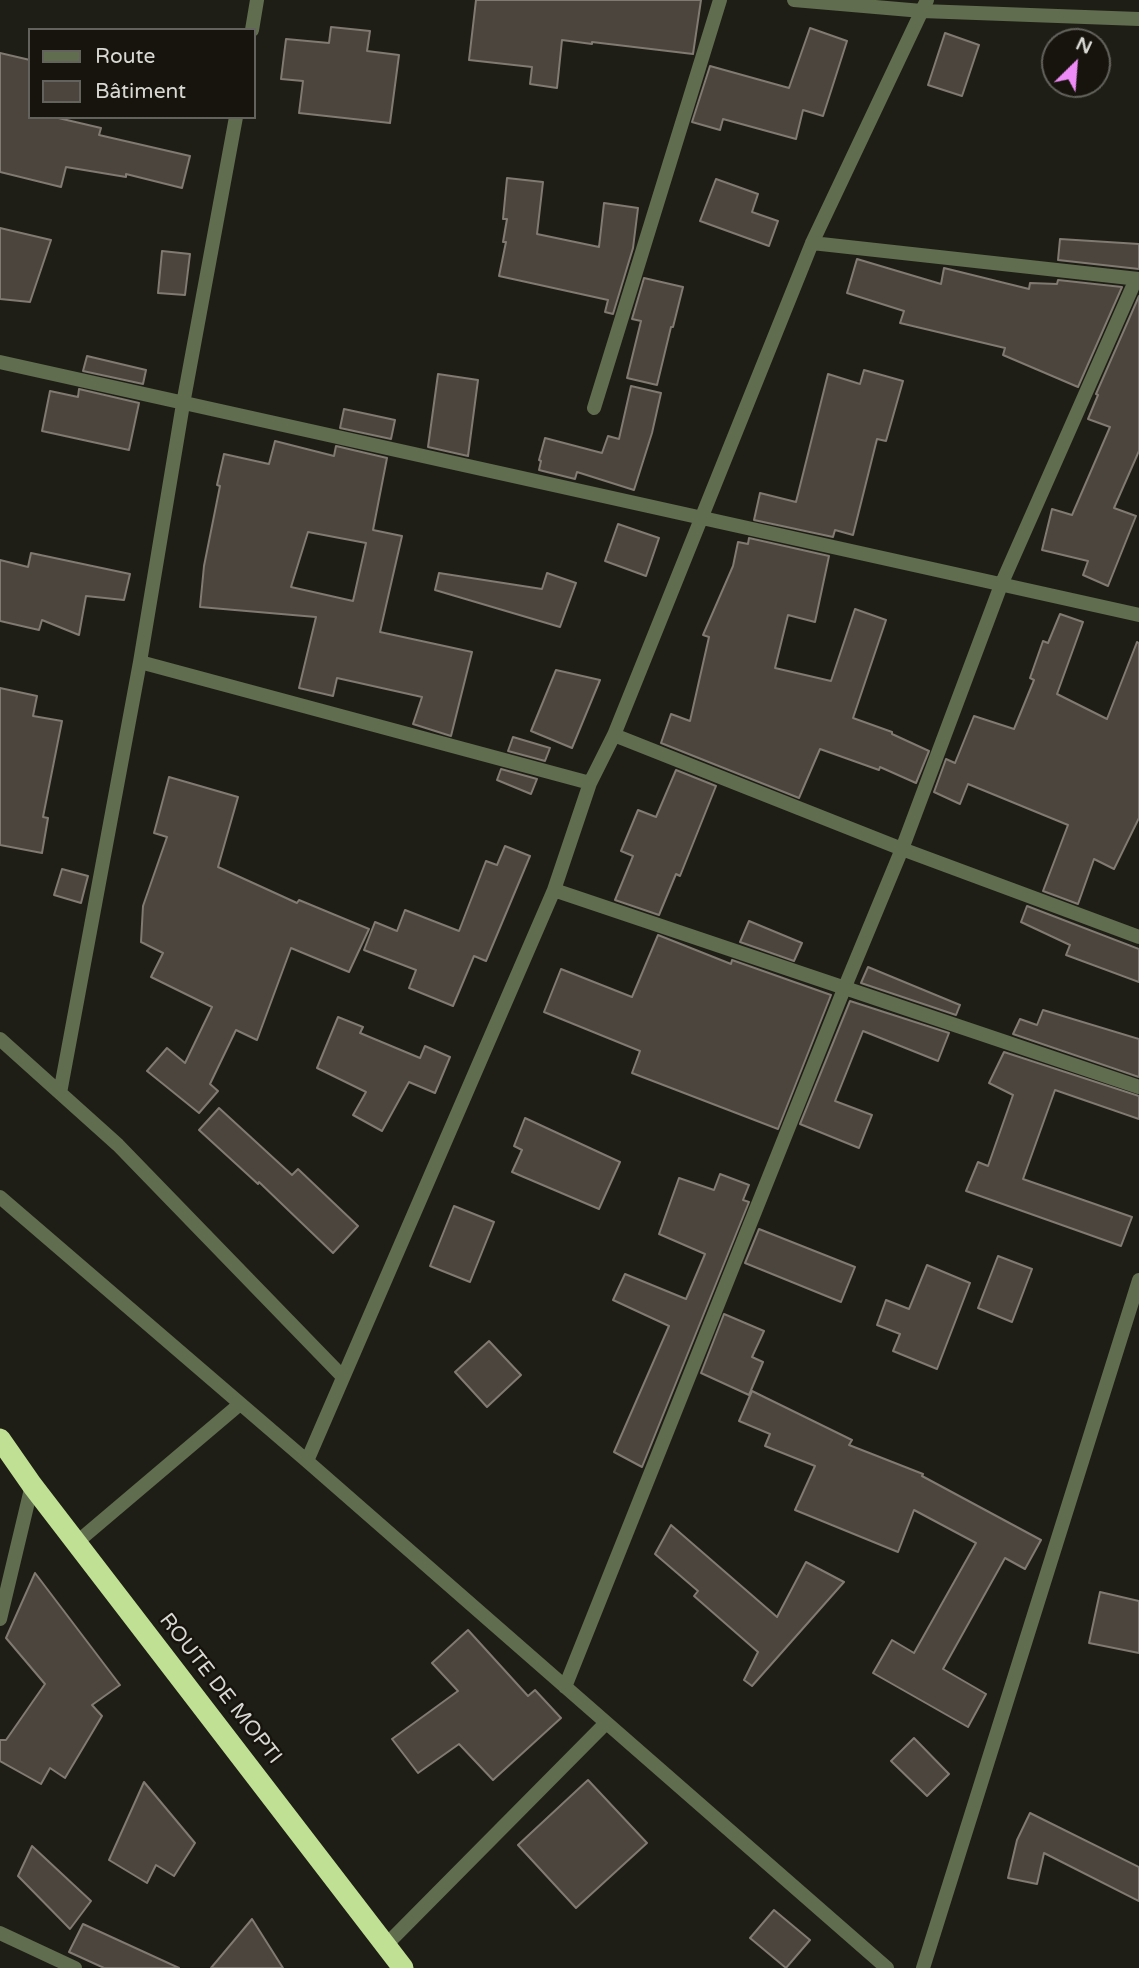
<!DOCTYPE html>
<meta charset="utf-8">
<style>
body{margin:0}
#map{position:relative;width:1139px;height:1968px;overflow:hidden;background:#1f1e16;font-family:"Varela Round",sans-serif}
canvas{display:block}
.legend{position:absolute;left:28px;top:28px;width:228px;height:91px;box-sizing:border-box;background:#16140d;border:2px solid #64625c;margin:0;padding:9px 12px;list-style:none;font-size:21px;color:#d9d8d3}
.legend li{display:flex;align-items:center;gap:14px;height:35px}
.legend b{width:35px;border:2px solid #64625c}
.north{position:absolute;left:1041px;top:28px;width:70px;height:70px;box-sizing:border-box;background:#16140d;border:2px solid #64625c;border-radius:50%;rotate:25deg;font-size:19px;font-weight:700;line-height:28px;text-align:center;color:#d9d8d3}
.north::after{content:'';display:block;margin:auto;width:24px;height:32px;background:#ef8bf6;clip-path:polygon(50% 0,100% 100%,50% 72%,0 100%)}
</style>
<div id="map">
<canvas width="1139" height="1968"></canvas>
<ul class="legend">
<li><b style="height:9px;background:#606d4f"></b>Route</li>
<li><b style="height:19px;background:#4b453e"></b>Bâtiment</li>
</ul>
<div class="north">N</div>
</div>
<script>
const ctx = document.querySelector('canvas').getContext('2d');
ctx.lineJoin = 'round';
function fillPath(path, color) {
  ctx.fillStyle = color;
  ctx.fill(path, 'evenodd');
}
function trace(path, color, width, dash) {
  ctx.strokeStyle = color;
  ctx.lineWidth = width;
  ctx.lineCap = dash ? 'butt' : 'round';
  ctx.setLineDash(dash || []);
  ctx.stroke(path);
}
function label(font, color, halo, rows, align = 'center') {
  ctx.font = font + ' "Varela Round",sans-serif';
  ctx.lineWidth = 5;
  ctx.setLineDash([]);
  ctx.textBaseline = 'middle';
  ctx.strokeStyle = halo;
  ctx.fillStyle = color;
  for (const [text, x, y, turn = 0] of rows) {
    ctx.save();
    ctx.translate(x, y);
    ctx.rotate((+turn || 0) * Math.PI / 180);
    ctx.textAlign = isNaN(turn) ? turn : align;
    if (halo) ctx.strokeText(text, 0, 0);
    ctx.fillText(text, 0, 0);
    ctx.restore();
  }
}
const building = new Path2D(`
 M476 0H701L693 54 592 42V44L562 40 557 88 530 84 532 67 469 60Z
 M331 27 370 31 367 51 399 55 390 123 299 113 303 81 281 79 286 39 329 43Z
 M810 28 847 41 823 116 803 110 796 139 723 119 720 130 692 122 710 66 789 88Z
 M945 33 979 45 962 96 928 85Z
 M0 53 30 60V117H54L101 128 99 135 190 156 182 188 126 174V177L66 167 61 187 0 172Z
 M507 178 543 182 537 234 599 247 604 203 638 208 633 248 613 314 605 312 608 300 499 276 506 242H503L507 219H503Z
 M716 179 758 194 752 212 778 221 769 246 700 221Z
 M0 228 51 240 30 302 0 299Z
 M1060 239 1139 244V269L1058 260Z
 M162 251 190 254 185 295 158 293Z
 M857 259 941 284 944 268 1029 289 1030 283 1057 284 1058 280 1122 287 1078 387 1003 355 1005 348 900 323 904 311 847 293Z
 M644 278 683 287 673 327H671L657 385 627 378 641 321 632 319Z
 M1139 296V451L1114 508 1136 516 1108 586 1083 575 1088 561 1042 550 1052 509 1072 515 1110 427 1088 419 1098 395 1096 394Z
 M87 356 146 370 143 384 83 371Z
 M864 370 903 381 886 441 877 439 853 535 835 530 833 537 754 520 760 493 796 502 828 374 860 384Z
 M438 374 478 380 468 456 428 447Z
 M631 386 661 393 652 433 634 490 577 472 575 479 539 470 541 461 539 460 545 438 602 453 608 436 619 439Z
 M79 389 139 403 129 450 42 431 50 391 78 397Z
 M344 409 395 420 391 439 340 428Z
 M275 441 334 456 336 446 387 458 373 530 402 536 380 632 472 652 451 736 413 724 422 697 337 678 333 696 299 688 316 617 200 607 204 566 220 486 217 485 224 454 269 464ZM308 532 366 543 353 601 291 587Z
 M618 524 659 538 646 576 605 561Z
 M749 538 829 556 815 622 788 615 775 668 831 681 855 609 886 620 853 718 892 732V734L929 751 916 783 880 767 879 770 820 749 799 798 661 743 671 714 690 721 709 637 703 635 733 566 738 542 748 544Z
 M31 553 130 574 124 600 86 596 79 635 42 620 39 630 0 621V560L28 567Z
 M439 573 542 589 547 573 576 583 560 627 435 590Z
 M1060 614 1083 622 1057 694 1107 719 1137 642 1139 643V818L1114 869 1094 859 1078 904 1043 891 1068 825 968 784 960 804 934 792 946 759 955 763 974 716 1014 729 1034 680 1030 678 1043 641 1048 643Z
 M556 670 600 680 572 748 531 731Z
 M0 688 37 696 33 716 62 721 43 817 48 818 42 853 0 845Z
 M513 737 550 748 545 761 508 751Z
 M501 769 537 779 531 794 497 780Z
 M676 770 716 786 680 876 676 874 659 915 615 900 633 856 621 851 638 810 656 817Z
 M169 777 238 797 218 867 297 903 299 900 369 929 349 972 291 948 257 1040 236 1030 210 1084 218 1091 199 1113 147 1071 167 1048 185 1063 212 1007 151 977 163 953 141 942 143 906 167 837 154 833Z
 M505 846 530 856 486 961 474 956 453 1006 409 988 416 970 364 950 375 922 397 931 405 910 459 931 486 861 497 865Z
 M62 869 88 876 81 903 54 895Z
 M1027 906 1139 949V982L1066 955 1070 945 1021 922Z
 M749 921 802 943 794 961 740 942Z
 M658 935 731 964 732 960 831 995 778 1129 632 1073 640 1051 544 1012 561 969 632 997Z
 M868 967 960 1005 956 1015 861 983Z
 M850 1001 949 1033 938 1061 863 1031 835 1101 872 1115 859 1148 800 1124Z
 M1043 1010 1139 1039V1077L1013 1034 1020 1019 1037 1025Z
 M338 1017 363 1027 360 1033 420 1058 425 1046 450 1057 435 1093 409 1082 382 1131 353 1115 366 1092 317 1068Z
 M1004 1052 1139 1096V1119L1055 1090 1023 1179 1132 1217 1121 1246 966 1191 978 1162 988 1166 1013 1095 989 1083Z
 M219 1108 292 1175 298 1169 358 1226 333 1253 259 1182 258 1184 199 1130Z
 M525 1118 620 1162 599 1209 512 1172 522 1150 514 1146Z
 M720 1174 749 1185 743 1200 749 1202 642 1467 614 1452 669 1326 613 1300 625 1274 686 1299 705 1254 659 1234 679 1178 714 1190Z
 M454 1206 494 1222 470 1282 430 1266Z
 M759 1229 855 1267 841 1302 745 1263Z
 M998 1256 1032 1269 1012 1322 978 1308Z
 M927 1265 970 1283 937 1369 893 1351 900 1334 877 1325 886 1300 909 1309Z
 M724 1314 764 1331 752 1357 763 1362 749 1395 701 1373Z
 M489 1341 521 1375 487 1407 455 1372Z
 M752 1391 852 1440 849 1445 923 1474 922 1476 1041 1540 1025 1569 1005 1558 943 1669 986 1694 968 1727 873 1673 892 1640 914 1653 976 1543 914 1510 898 1552 795 1510 815 1466 765 1446 770 1434 739 1421Z
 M671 1525 777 1617 806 1562 844 1582 752 1686 744 1680 758 1652 694 1596 698 1591 655 1554Z
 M35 1573 120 1685 92 1705 102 1716 65 1778 50 1768 41 1784 0 1761V1740H6L45 1684 6 1638Z
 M1100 1592 1139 1601V1653L1089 1643Z
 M468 1630 528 1696 535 1690 561 1718 493 1780 459 1744 418 1773 392 1739 458 1691 432 1663Z
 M914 1738 949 1774 927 1796 891 1761Z
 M588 1780 647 1843 576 1908 518 1845Z
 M144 1782 195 1843 174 1876 156 1865 147 1883 109 1860Z
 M1030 1813 1139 1867V1901L1044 1853 1037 1884 1008 1878 1017 1840Z
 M32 1846 91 1901 70 1929 18 1876Z
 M774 1910 810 1940 786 1968 750 1938Z
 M252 1919 283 1968H211Z
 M83 1924 179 1968H104L69 1952Z`);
fillPath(building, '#4b453e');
trace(building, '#807a72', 2);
trace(new Path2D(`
 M594 408 720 0`), '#606d4f', 14);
trace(new Path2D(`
 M794 0 922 11 1139 19
 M252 30 257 0
 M812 243 1139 279
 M0 362 1139 615
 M140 662 590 783
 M614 735 902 849 1139 937
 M554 890 1139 1087
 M0 1039 118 1145 343 1377
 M60 1093 140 662 183 404 236 117
 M0 1197 307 1461 887 1968
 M307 1461 554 890 590 783 614 735 812 243 927 0
 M76 1543 240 1404
 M0 1619 32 1485
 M565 1687 844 989 902 849 1001 585 1136 279
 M0 1933 75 1968
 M386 1945 606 1723
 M923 1968 1139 1280`), '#606d4f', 14);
trace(new Path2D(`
 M0 1439 32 1485 403 1968`), '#c0e093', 21);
label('21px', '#d9d8d3', '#16140d', [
 ["ROUTE DE MOPTI",220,1689,52]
]);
</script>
